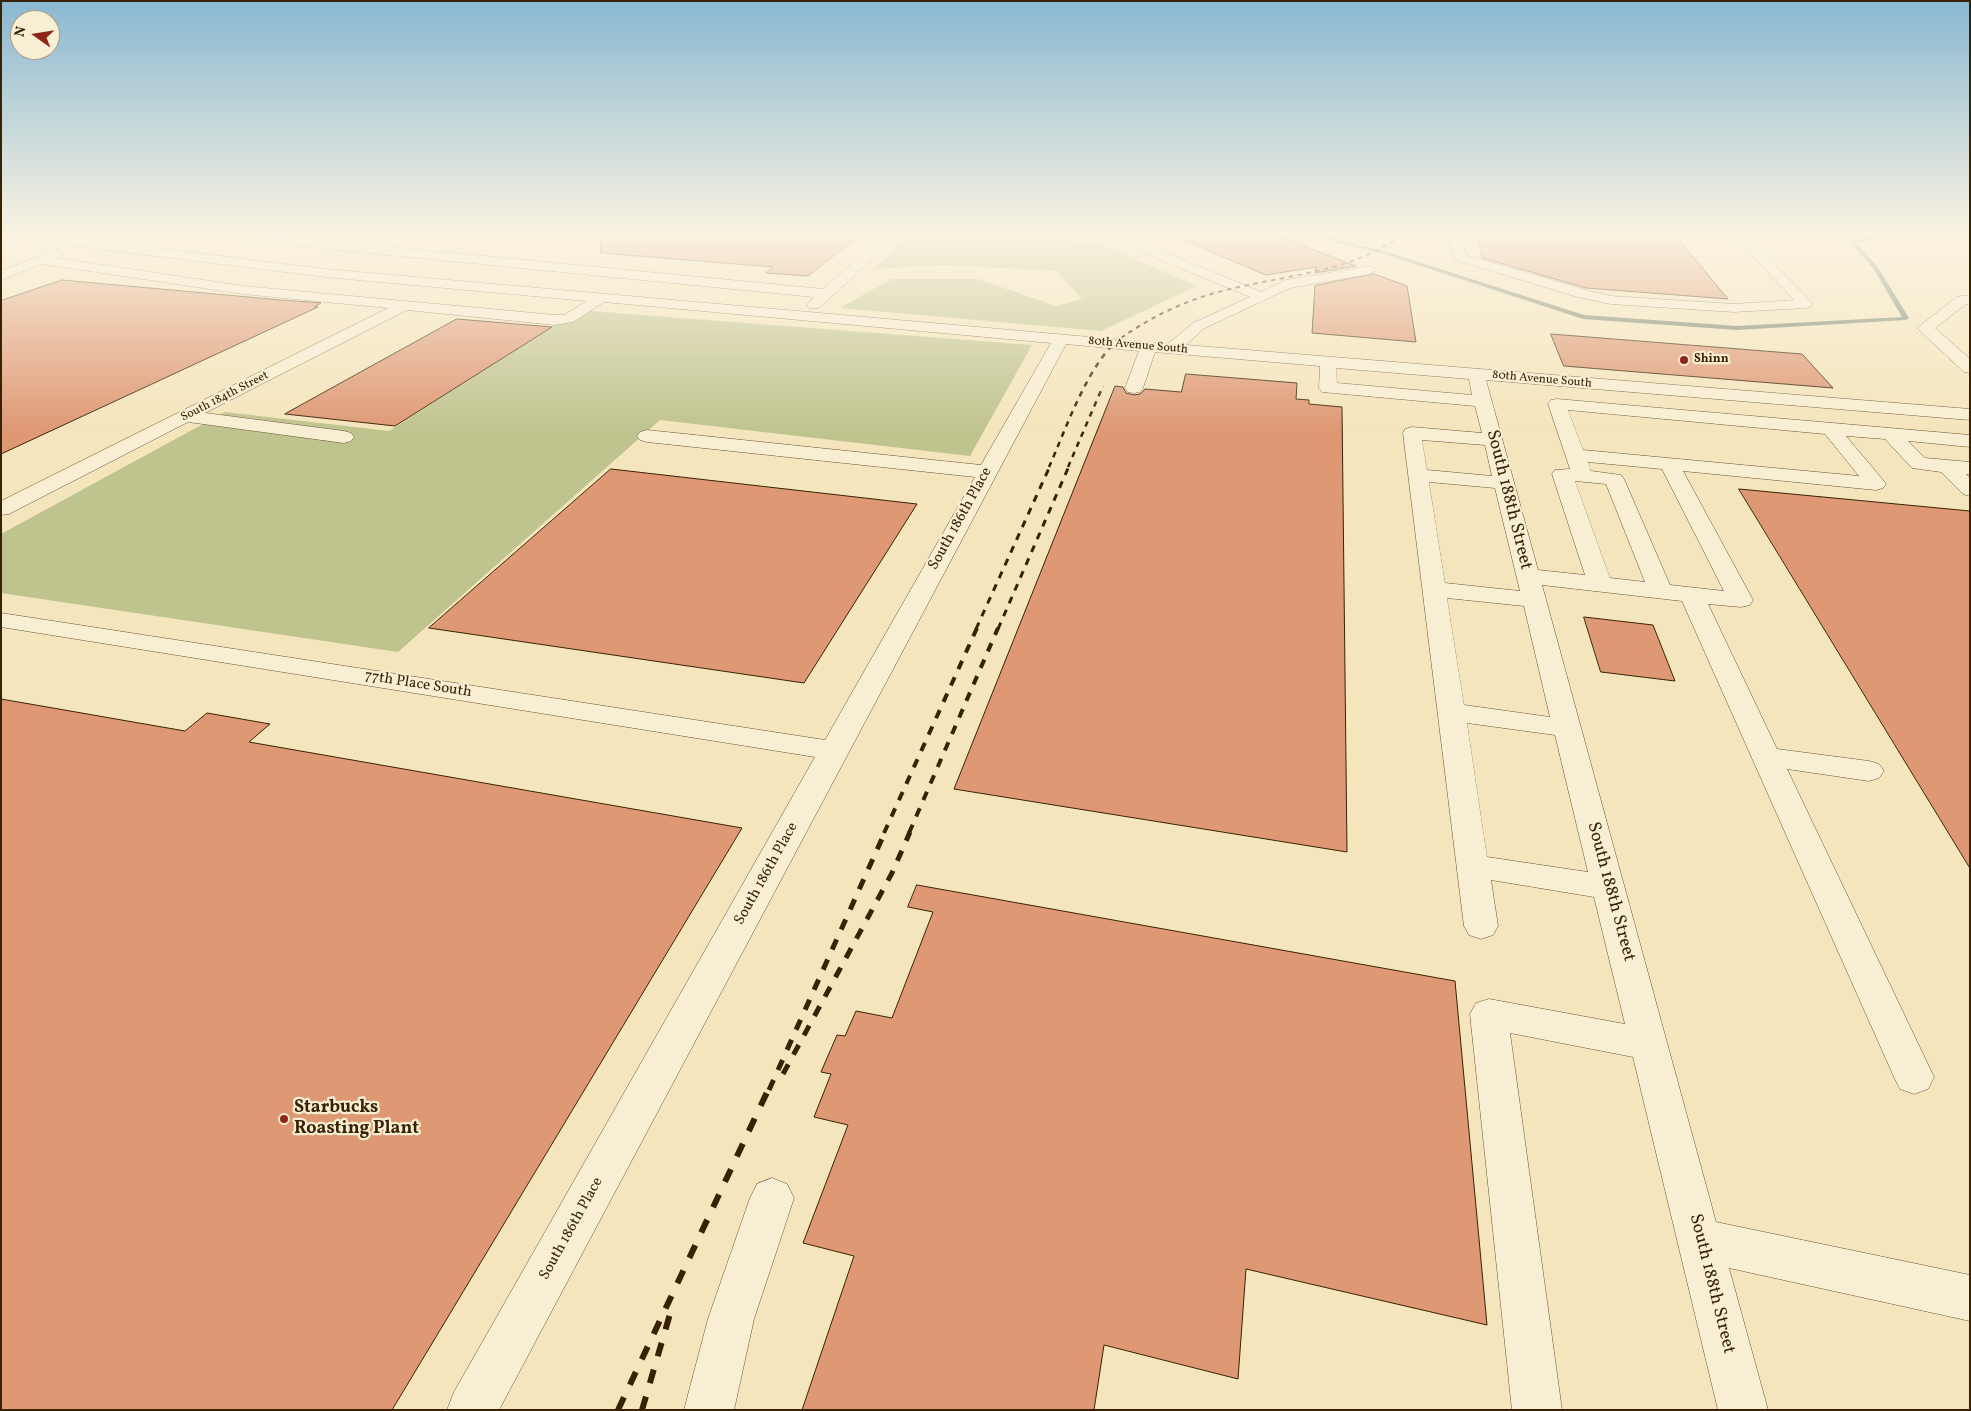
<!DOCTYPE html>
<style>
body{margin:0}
#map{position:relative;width:1971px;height:1411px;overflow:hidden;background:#f5e5bc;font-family:Vollkorn,serif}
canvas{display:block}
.frame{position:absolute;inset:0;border:2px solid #382204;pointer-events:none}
.north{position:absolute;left:10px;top:10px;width:50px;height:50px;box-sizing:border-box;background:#f8eed3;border:1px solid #ab9c80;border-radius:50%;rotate:283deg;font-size:14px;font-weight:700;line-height:20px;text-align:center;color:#382204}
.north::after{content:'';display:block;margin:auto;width:18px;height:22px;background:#8f2418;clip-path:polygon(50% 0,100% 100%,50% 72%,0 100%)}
</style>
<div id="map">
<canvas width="1971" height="1411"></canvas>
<div class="frame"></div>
<div class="north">N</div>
</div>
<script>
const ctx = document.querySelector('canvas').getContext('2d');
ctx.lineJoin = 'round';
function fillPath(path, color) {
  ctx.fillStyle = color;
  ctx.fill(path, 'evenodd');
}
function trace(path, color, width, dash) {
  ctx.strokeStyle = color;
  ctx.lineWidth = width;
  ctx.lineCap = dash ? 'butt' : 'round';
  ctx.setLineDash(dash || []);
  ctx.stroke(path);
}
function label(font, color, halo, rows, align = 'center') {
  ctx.font = font + ' Vollkorn,serif';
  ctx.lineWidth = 4.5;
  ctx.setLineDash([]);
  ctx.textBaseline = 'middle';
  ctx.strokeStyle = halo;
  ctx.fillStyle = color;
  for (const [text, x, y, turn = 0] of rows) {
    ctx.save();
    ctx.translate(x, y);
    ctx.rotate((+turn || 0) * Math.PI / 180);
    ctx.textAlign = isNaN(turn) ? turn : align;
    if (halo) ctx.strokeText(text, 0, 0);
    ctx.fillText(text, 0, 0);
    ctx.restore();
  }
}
fillPath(new Path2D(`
 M913 234H998L1098 243 1197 286 1101 331 840 308 891 279H978L1056 306 1082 299 1057 271 945 265 873 269Z
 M578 310 1032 345 970 456 660 420 398 652 1 593V534L225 412 389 431Z`), '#bfc38e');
fillPath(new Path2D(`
 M1319 234H1325L1338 241 1384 251 1584 315 1737 326 1902 317 1873 268 1850 241 1891 234H1904L1855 242 1877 266 1909 318 1906 320 1737 330 1583 319 1381 253 1335 243Z`), '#74806c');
const building = new Path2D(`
 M601 234H861L808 276 766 273 773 267 601 253Z
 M1170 234H1272L1356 266 1315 273 1316 267 1266 275Z
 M1475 234H1674L1728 299 1586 288 1483 258Z
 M1374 274 1407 286 1416 342 1312 333 1315 286Z
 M62 280 281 300 321 303 314 307H318L1 454V301Z
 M457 319 552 327 395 426 285 414Z
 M1551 334 1802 354 1833 388 1564 366Z
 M1186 374 1297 383 1296 399 1309 400V404L1342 407 1347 852 954 789 1115 386 1123 387 1126 393 1134 395 1140 394 1145 389 1181 392Z
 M611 469 917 504 804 683 429 628Z
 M1739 489 1970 511V868Z
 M1584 617 1653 625 1675 681 1601 672Z
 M1 699 185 731 207 713 270 724 249 742 742 828 392 1410H1Z
 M917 885 1455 981 1487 1325 1246 1269 1238 1379 1104 1345 1094 1410H802L854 1256 803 1243 848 1125 814 1117 831 1074 821 1072 837 1035 845 1036 856 1011 892 1018 933 912 908 907Z`);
fillPath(building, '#de9874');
trace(building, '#382204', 1);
const minor = new Path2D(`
 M4 234H43L325 269 1168 344 1193 323 1250 297 1106 237 1104 234H1122L1261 292 1286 280 1370 266 1377 270 1370 274 1290 288 1203 329 1186 345 1970 409V420L1486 380 1538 570 1585 575 1552 474 1555 470 1570 469 1548 404 1551 400 1557 399 1970 435V447L1908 441 1925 458 1970 462V474H1966L1970 478V496L1963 494 1941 472 1912 468 1885 439 1846 436 1883 480 1886 484 1883 488 1876 490 1683 471 1753 600 1750 605 1741 607 1708 604 1777 749 1869 761 1879 764 1884 771 1879 778 1869 781 1787 769 1934 1077 1928 1089 1914 1094 1900 1089 1894 1077 1682 601 1542 585 1716 1222 1970 1275V1321L1729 1268 1768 1410H1718L1633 1057 1510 1033 1562 1410H1512L1470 1014 1476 1003 1489 999 1625 1024 1594 897 1491 880 1498 926 1493 935 1481 939 1469 935 1464 926 1403 433 1405 429 1412 427 1482 433 1475 406 1322 392 1319 388 1320 366 1155 352 1143 388 1140 392 1134 393 1128 392 1125 388 1139 351 1066 344 499 1410H447L454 1392 815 757 1 627V613L825 740 975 477 647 442 640 440 637 436 640 432 647 430 981 465 1051 343 604 302 573 322 555 325 407 310 205 413 344 431 351 433 354 437 351 441 344 443 188 422 9 514 1 515V501L388 308 243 294 42 264 1 280V271L53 250 58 249 65 253 57 258 243 286 555 315H564L587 301 325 277 10 238ZM1336 368 1469 379 1472 395 1337 383ZM1568 410 1825 434 1859 476 1583 450ZM1422 440 1485 445 1492 476 1427 470ZM1588 462 1662 469 1724 591 1670 585 1624 479 1621 475 1591 471ZM1575 481 1606 484 1645 582 1610 578ZM1429 482 1495 488 1520 591 1445 583ZM1447 598 1524 606 1550 717 1464 705ZM1467 723 1555 735 1588 872 1487 857Z
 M210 234H257L823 289 885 234H899L819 308H809L807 305 814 297 216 238Z
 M1447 234H1459L1466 255 1586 290 1611 296 1734 304 1794 300 1732 234H1745L1813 304 1811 307 1806 308 1734 312 1611 304 1578 297 1455 260Z
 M1962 296H1970V304H1966L1935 328 1970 359V373L1964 372 1917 328 1957 297Z
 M772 1178 787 1184 794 1198 754 1319 734 1410H684L708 1319 750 1198 757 1184Z`);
trace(minor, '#675332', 1);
fillPath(minor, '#f8eed3');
trace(new Path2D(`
 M1121 338C1157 313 1193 297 1235 288 1294 274 1354 271 1404 234`), '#382204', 2, [4.5, 4.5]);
trace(new Path2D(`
 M1049 467C1066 429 1089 360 1123 336
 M1068 467 1103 386`), '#382204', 2.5, [5.5, 5.5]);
trace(new Path2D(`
 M976 629 1050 466
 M998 629 1069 466`), '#382204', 3, [7, 7]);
trace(new Path2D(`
 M884 833 977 628
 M909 833 998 628`), '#382204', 4, [9, 9]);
trace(new Path2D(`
 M783 1074 892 873 910 832
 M769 1090 885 832`), '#382204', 5, [11, 11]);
trace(new Path2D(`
 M618 1410 769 1088
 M642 1410 670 1314`), '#382204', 6, [14, 14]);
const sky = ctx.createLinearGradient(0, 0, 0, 432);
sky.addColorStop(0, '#89b8d2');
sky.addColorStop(0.54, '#faf3e1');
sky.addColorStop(1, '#faf3e100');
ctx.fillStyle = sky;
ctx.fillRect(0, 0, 1971, 432);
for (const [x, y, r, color] of [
 [1684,360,5,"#8f2418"],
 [284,1119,5,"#8f2418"]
]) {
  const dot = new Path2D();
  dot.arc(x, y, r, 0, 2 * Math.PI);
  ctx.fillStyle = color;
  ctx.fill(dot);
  trace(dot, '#f8eed3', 2);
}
label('12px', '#382204', '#f8eed3', [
 ["80th Avenue South",1138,346,5],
 ["80th Avenue South",1542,380,5],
 ["South 184th Street",225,397,-27]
]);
label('bold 12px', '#382204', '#f8eed3', [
 ["Shinn",1694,360]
], 'left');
label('15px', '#382204', '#f8eed3', [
 ["South 186th Place",961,519,-61],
 ["77th Place South",418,685,9],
 ["South 186th Place",767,874,-61],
 ["South 186th Place",572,1229,-61]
]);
label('18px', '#382204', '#f8eed3', [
 ["South 188th Street",1508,500,76],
 ["South 188th Street",1610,892,75],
 ["South 188th Street",1711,1284,76]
]);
label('bold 18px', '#382204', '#f8eed3', [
 ["Starbucks",294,1109],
 ["Roasting Plant",294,1130]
], 'left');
</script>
